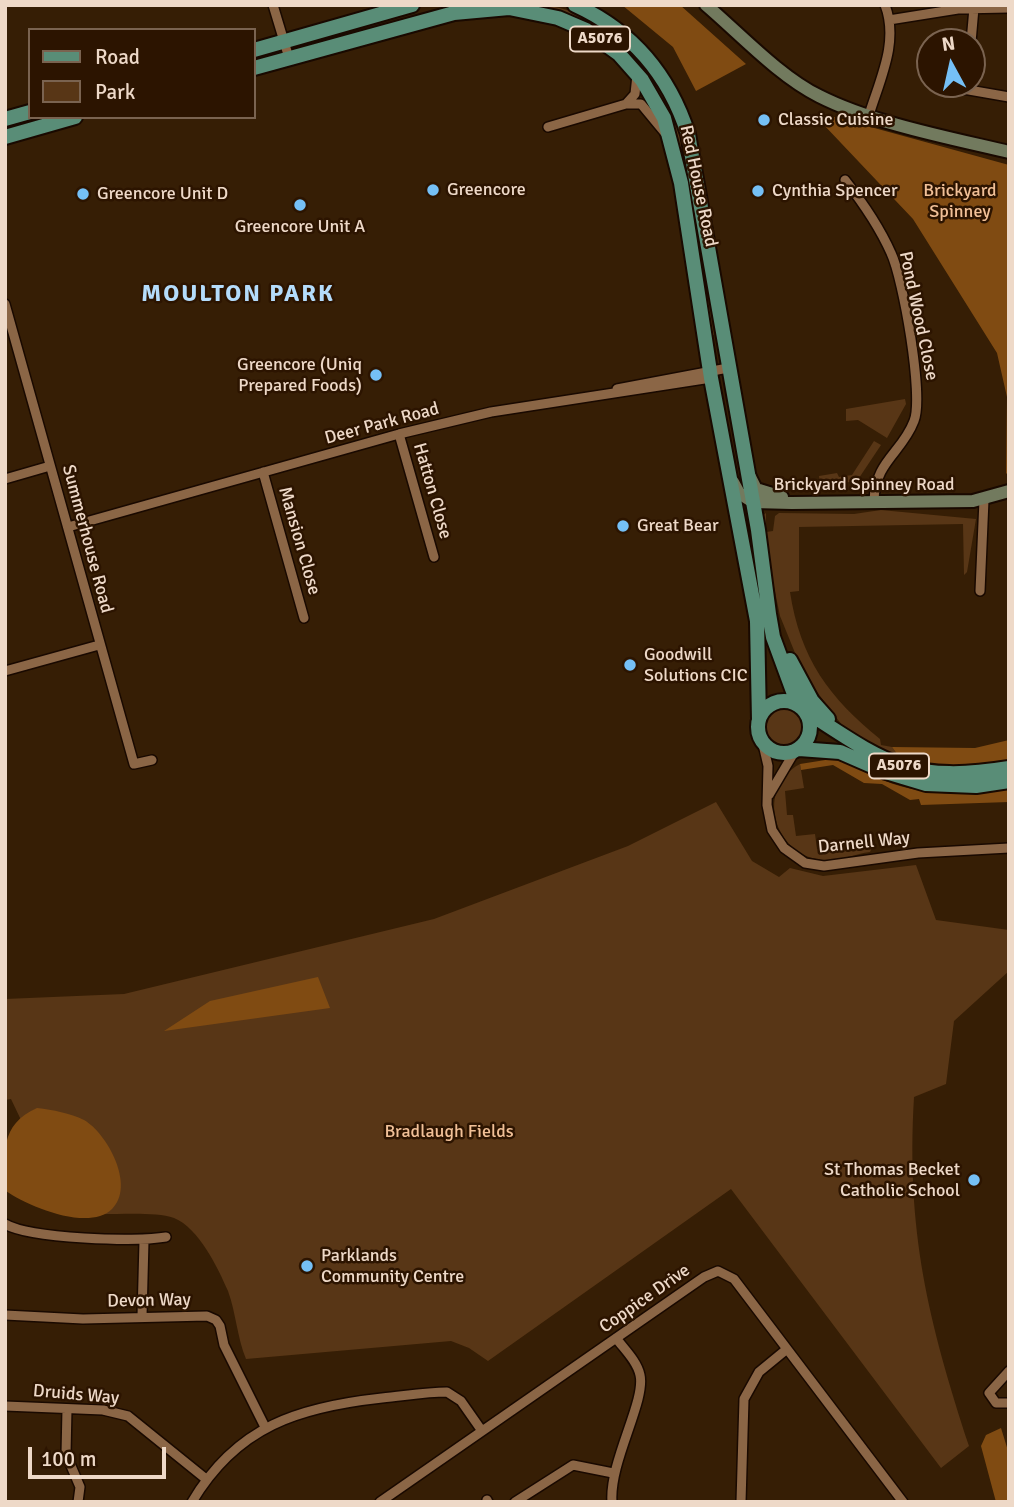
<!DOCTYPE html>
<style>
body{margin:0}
#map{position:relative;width:1014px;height:1507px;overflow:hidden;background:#361e05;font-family:Signika,sans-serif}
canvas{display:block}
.frame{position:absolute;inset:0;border:7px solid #eed9c8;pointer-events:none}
.legend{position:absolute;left:28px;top:28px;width:228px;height:91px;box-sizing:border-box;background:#2c1400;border:2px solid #7a6350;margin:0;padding:9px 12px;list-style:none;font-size:21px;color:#eed9c8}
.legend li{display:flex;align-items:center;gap:14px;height:35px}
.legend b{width:35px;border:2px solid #7a6350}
.north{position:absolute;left:916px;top:28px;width:70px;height:70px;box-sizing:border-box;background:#2c1400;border:2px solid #7a6350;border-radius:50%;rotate:352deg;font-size:19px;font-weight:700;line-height:28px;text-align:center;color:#eed9c8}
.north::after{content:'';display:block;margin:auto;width:24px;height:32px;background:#75c0f6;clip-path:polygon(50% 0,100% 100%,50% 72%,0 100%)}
.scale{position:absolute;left:28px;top:1447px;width:138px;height:32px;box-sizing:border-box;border:4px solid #eed9c8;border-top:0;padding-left:9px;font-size:21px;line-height:24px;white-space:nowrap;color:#eed9c8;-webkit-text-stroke:5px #2c1400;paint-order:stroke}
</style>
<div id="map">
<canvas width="1014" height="1507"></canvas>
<div class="frame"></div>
<ul class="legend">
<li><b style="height:9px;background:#598d77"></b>Road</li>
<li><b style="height:19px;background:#583616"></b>Park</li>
</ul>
<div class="north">N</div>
<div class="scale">100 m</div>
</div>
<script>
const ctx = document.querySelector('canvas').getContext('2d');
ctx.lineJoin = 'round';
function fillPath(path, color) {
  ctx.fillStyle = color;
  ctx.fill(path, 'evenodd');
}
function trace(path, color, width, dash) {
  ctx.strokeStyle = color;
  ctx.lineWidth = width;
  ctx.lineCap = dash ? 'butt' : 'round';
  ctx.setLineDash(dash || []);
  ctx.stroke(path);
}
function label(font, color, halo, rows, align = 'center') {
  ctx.font = font + ' Signika,sans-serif';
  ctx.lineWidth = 5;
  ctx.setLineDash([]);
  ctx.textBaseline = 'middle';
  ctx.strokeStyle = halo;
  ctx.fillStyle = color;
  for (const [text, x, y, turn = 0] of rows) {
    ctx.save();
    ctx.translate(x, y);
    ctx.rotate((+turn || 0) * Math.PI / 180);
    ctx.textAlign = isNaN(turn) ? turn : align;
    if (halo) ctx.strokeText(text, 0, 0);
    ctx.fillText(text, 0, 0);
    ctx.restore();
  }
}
fillPath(new Path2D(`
 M530 5C567 5 588 16 616 39 705 111 697 233 714 335L711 336 692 211 663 102 632 60Z
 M905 399 906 404 887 438 858 420 846 421V409Z
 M874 441 881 445 857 481 820 486 819 476 837 473 839 477 852 475Z
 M881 510 976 519 967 572 964 575 963 524 799 527V591L790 592C800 658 829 698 880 739L881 745 892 747 902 761 861 740 842 725 804 675 780 616 760 518 766 513V532L773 531 775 516 779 513 854 514Z
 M764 727a20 20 0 1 1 40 0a20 20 0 1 1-40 0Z
 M800 764 804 788 785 791 787 815H793L796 836 815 834 817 849 874 843 870 852C854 854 838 862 822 860 773 855 755 788 800 764Z
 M716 802 752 861 779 877 790 868 823 876 916 865 936 920 1009 930V971L954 1021 946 1084 914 1097C906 1231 928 1320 969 1446L941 1468 731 1189 488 1361 469 1348 451 1341 246 1359C237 1337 236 1313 228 1291 218 1268 199 1228 174 1218 154 1211 114 1215 92 1214L21 1120 11 1099 5 1100V999L124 994 434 919 628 846Z`), '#583616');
fillPath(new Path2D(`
 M622 5H680L746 64 696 91 673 47Z
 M827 115 1009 165V476L1006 473 1007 397 997 353 913 219 823 124Z
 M1009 740V762L940 770 902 761 892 747 975 748Z
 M838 758C854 764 868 774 883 780 924 797 966 795 1009 789V802L921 805 919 799 910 800 882 784 864 783 833 765 801 770 800 764Z
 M318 977 330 1008 164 1031 210 1001Z
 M37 1108C53 1110 70 1113 84 1120 107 1133 136 1186 112 1209 89 1232 27 1206 6 1191 3 1155 0 1124 37 1108Z
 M1001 1428 1009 1454V1502H996L981 1446 986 1435Z`), '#804b12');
const street = new Path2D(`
 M273 5 289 58
 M889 20 958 9 1009 8
 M971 42 974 8
 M946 86 1009 97
 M626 104 635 94 637 75
 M869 115C880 79 899 42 885 5
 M548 127 626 104H641L665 133
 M845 180C863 203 879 226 891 253 903 278 924 397 914 421 902 453 875 461 874 501
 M5 304 134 764 152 760
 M617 389 728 368
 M399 434 434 557
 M263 472 304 618
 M5 479 50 466
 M68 527 399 434 491 412 711 378
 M980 591 984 500
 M5 671 99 645
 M762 740 768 766 767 805 772 830 784 848 805 863 824 866 918 853 1009 848
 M769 795 795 751
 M5 1224C31 1239 136 1242 166 1237
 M5 1315 83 1319 207 1316 216 1320 220 1326 224 1345 265 1427
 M142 1316 144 1241
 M1009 1371 989 1393 996 1403H1009
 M5 1406 103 1410 128 1416 206 1479
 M67 1409 66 1454 80 1487 78 1502
 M487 1500 488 1502
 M192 1502C237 1426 299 1407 382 1398 404 1396 425 1392 447 1392L461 1401 482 1431
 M380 1502 704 1277 718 1271 734 1279 903 1502
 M515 1502 573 1465 613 1473
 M612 1502C609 1462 646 1401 640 1375 637 1361 624 1349 616 1338
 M741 1502 744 1399 759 1372 787 1349`);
const secondary = new Path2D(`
 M706 5C740 34 780 77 819 96 872 123 950 138 1009 152
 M750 477 756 489 782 497
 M733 482 739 493 753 502 792 503 973 501 1009 491`);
const primary = new Path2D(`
 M575 5C632 31 669 75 688 134L758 530 769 614 773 637 798 705
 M254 50 412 5
 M254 68 454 13 509 8 558 18 586 30 619 54 642 80 664 118 681 183 711 378 757 621 759 720
 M5 119 30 112
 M5 137 75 117
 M790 660 812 701 828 719
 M758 727a26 26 0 1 1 52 0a26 26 0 1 1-52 0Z
 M804 710C884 762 909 784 1009 768
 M799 749 840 752 886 772 926 784 976 786 1009 781`);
trace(street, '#190900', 12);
trace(secondary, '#190900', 16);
trace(primary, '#190900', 18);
trace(street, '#8b6646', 9);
trace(secondary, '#727a5e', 12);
trace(primary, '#598d77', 14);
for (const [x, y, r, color] of [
 [764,120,7,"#75c0f6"],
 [433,190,7,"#75c0f6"],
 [758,191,7,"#75c0f6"],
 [83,194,7,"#75c0f6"],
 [300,205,7,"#75c0f6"],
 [376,375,7,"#75c0f6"],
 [623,526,7,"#75c0f6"],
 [630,665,7,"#75c0f6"],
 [974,1180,7,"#75c0f6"],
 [307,1266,7,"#75c0f6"]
]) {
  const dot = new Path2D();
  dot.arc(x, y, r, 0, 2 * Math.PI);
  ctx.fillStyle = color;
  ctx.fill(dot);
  trace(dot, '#2c1400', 2.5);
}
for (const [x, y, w] of [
 [600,39,60],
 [899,766,60]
]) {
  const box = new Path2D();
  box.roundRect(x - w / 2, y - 12.5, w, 25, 5);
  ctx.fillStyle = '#2c1400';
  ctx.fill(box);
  trace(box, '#eed9c8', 2);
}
label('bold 16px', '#eed9c8', null, [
 ["A5076",600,39],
 ["A5076",899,766]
]);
label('18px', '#eed9c8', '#2c1400', [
 ["Classic Cuisine",778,120],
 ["Greencore",447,190],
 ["Cynthia Spencer",772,191],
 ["Greencore Unit D",97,194],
 ["Greencore Unit A",300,227,"center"],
 ["Greencore (Uniq",362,365,"right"],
 ["Prepared Foods)",362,386,"right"],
 ["Great Bear",637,526],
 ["Goodwill",644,655],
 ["Solutions CIC",644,676],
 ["St Thomas Becket",960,1170,"right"],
 ["Catholic School",960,1191,"right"],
 ["Parklands",321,1256],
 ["Community Centre",321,1277]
], 'left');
label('18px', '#eed9c8', '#2c1400', [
 ["Red House Road",698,186,78],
 ["Pond Wood Close",918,316,78],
 ["Deer Park Road",382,424,-15],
 ["Brickyard Spinney Road",864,485],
 ["Hatton Close",432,491,74],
 ["Summerhouse Road",87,539,75],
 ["Mansion Close",299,541,74],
 ["Darnell Way",864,843,-6],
 ["Coppice Drive",645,1299,-35],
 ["Devon Way",149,1301,-1],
 ["Druids Way",76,1395,5]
]);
label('18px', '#f1c097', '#2c1400', [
 ["Brickyard",960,191],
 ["Spinney",960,212],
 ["Bradlaugh Fields",449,1132]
]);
ctx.letterSpacing = '2px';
label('bold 24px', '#b4dcfb', '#2c1400', [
 ["MOULTON PARK",238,295]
]);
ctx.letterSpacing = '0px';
</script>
